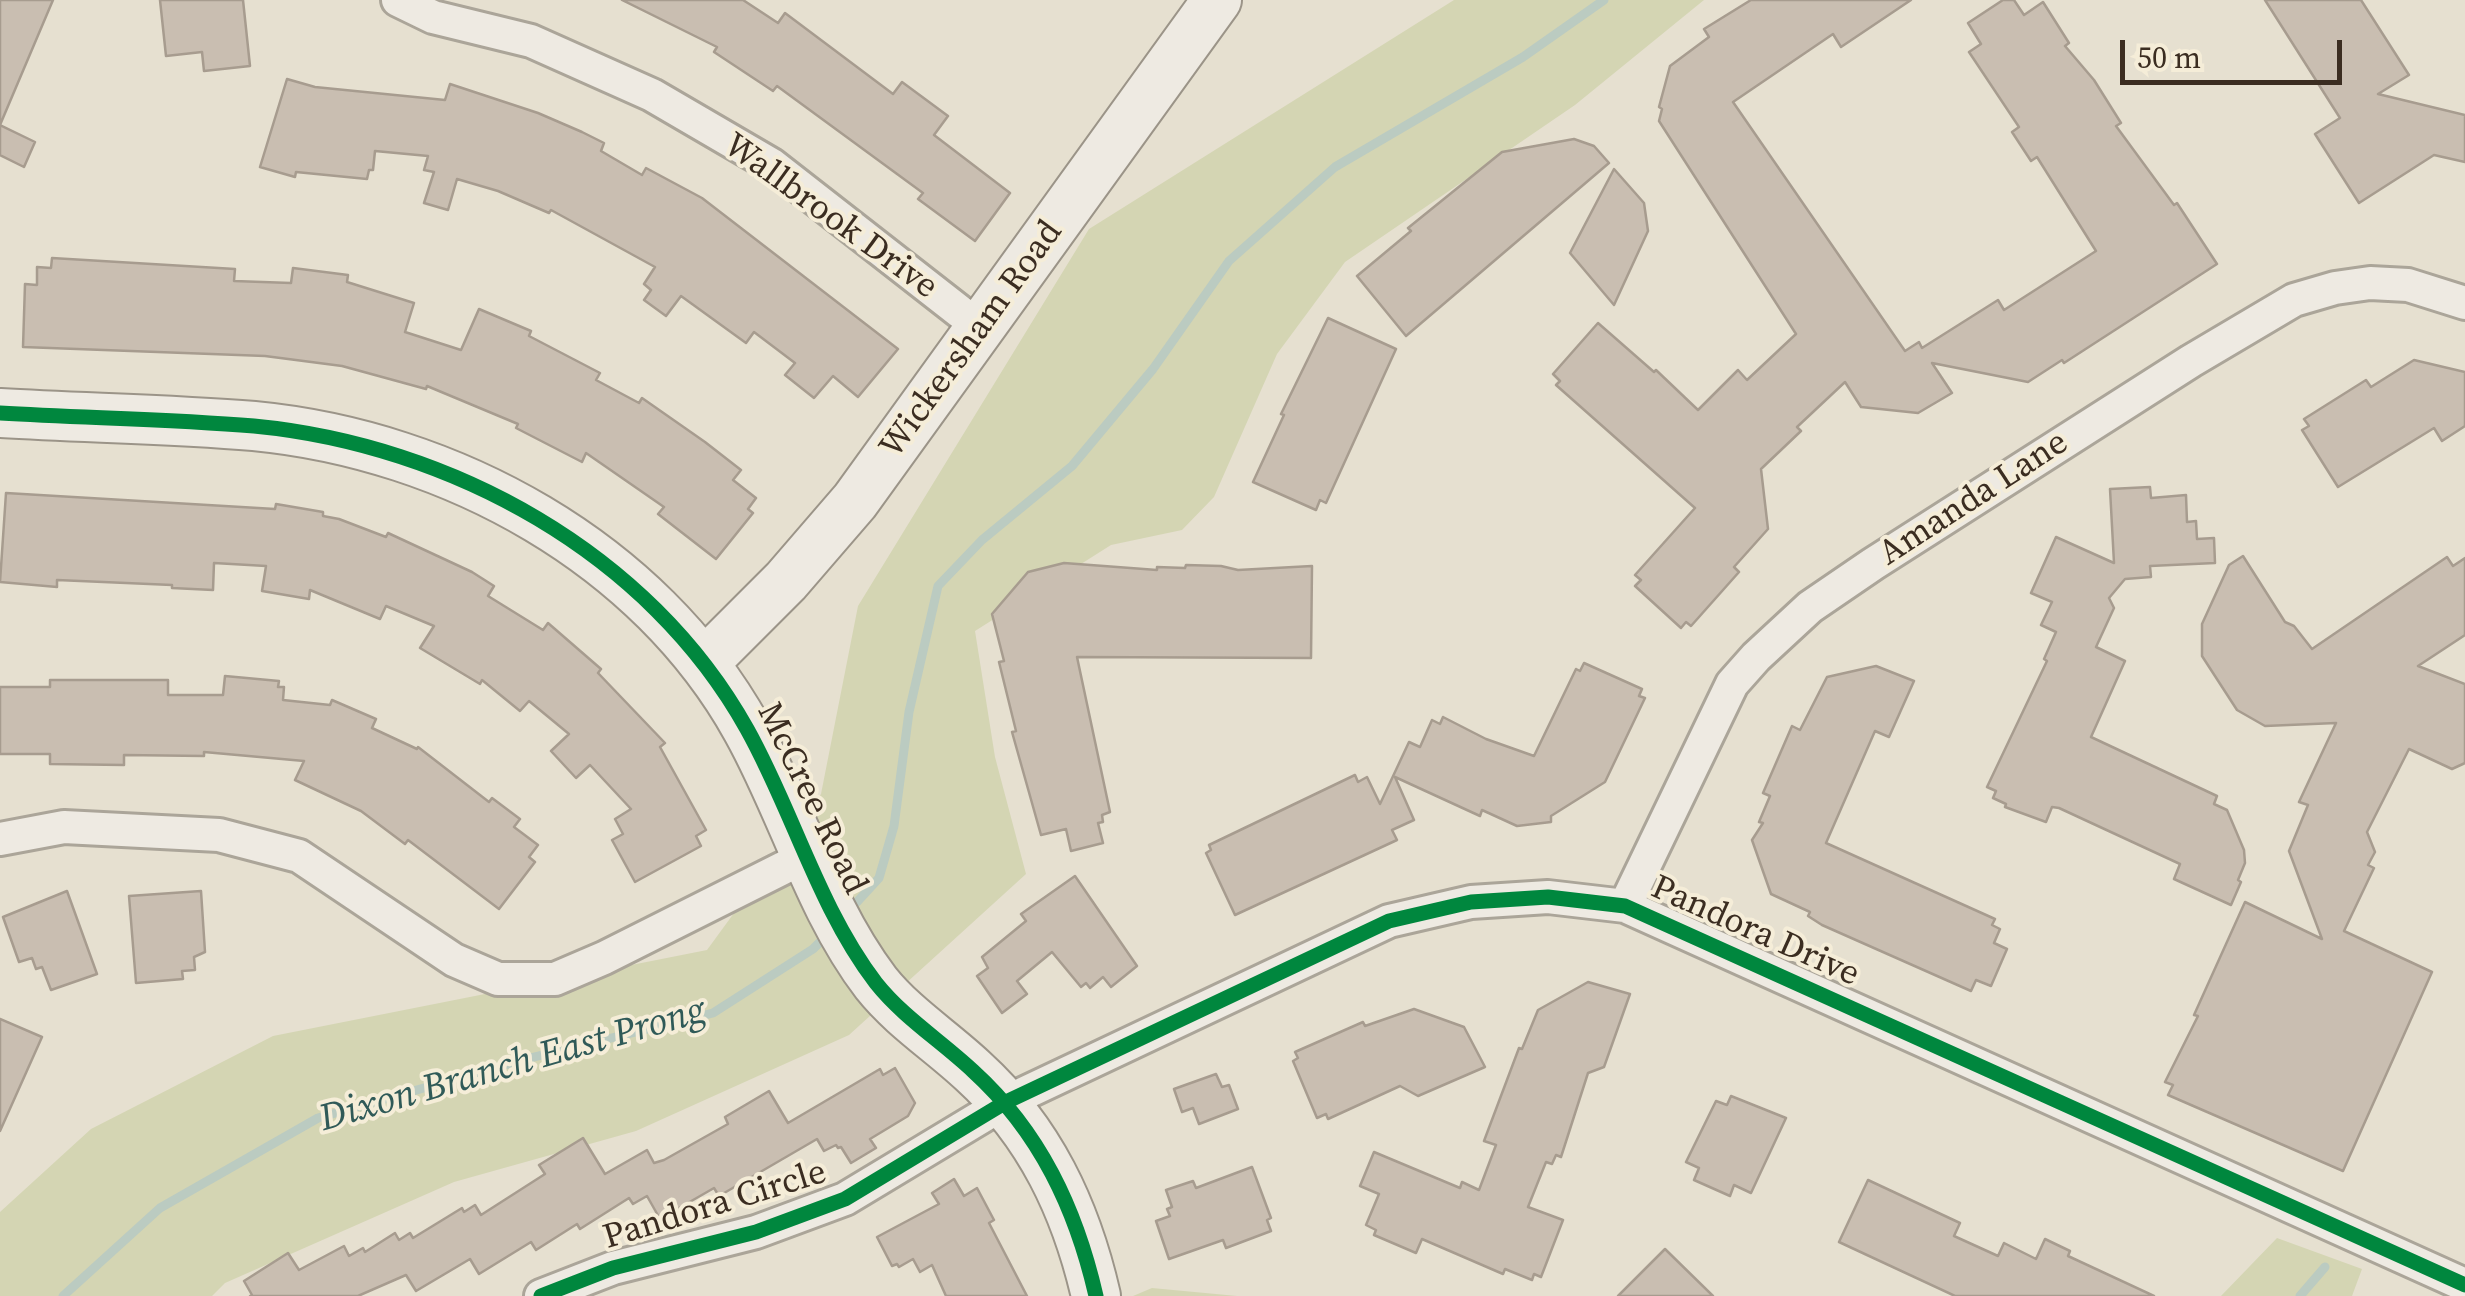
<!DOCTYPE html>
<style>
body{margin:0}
#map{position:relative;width:2465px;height:1296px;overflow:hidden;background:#e6e0d0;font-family:"Source Serif 4",serif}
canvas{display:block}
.scale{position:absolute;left:2120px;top:40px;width:222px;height:45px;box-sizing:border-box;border:5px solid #3b2d21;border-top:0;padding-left:12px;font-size:30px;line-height:35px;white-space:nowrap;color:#3b2d21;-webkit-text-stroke:8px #f5edd8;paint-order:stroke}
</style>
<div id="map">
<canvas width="2465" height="1296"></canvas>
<div class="scale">50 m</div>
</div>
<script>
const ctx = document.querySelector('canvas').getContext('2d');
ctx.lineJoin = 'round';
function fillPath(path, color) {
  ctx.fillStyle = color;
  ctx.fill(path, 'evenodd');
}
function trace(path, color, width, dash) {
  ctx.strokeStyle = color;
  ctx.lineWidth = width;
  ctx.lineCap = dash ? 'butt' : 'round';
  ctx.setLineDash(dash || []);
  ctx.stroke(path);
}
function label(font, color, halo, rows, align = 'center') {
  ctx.font = font + ' "Source Serif 4",serif';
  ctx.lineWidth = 8;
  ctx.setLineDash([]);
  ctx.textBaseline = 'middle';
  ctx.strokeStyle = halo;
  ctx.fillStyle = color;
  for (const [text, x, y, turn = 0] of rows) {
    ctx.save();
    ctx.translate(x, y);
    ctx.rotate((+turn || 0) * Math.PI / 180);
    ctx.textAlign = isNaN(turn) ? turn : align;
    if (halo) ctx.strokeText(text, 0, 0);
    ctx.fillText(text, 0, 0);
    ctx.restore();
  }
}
fillPath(new Path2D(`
 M1454 0H1704L1575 105 1345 262 1277 354 1214 497 1182 530 1111 545 975 631 995 757 1026 874 849 1035 636 1131 454 1182 225 1283 212 1296H0V1212L91 1129 273 1036 707 950 821 794 858 606 1089 229Z
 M2277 1238 2362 1269 2352 1296H2221Z
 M1152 1288 1237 1296H1133Z`), '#d4d5b3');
trace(new Path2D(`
 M857 902 879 878 894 826 909 712 938 586 982 540 1072 466 1153 369 1229 261 1335 167 1523 57 1604 0
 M63 1296 160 1208 318 1118 526 1059 713 1013 813 949 820 942
 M2300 1296 2325 1267`), '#bbcbc1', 9);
const building = new Path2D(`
 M0 0H53L0 125 35 142 24 167 0 155Z
 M160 0H243L250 66 204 71 202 52 166 56Z
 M622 0H743L778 23 785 13 893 94 902 82 948 116 934 135 1010 193 975 241 918 199 923 193 777 86 773 91 714 52 717 47Z
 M1751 0H1911L1841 47 1833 34 1733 102 1905 351 1919 342 1922 348 1998 300 2004 310 2096 251 2037 157 2031 161 2012 132 2019 127 1969 52 1981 44 1968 23 2003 0H2014L2024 15 2043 2 2069 43 2065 46 2094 80 2121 123 2116 126 2174 205 2177 203 2217 264 2064 363 2062 360 2028 382 1932 363 1952 393 1918 413 1861 407 1845 382 1797 427 1801 431 1761 469 1768 529 1734 567 1739 572 1691 626 1686 622 1681 628 1635 586 1641 580 1635 575 1695 508 1556 385 1560 381 1553 374 1598 323 1654 372 1656 370 1698 410 1738 370 1747 380 1796 334 1659 121 1662 109 1659 107 1670 66 1709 37 1704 29Z
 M2265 0H2361L2409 75 2378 94 2465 115V162L2434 155 2359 203 2315 134 2340 118Z
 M287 79 315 87 445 100 450 84 538 113 582 132 604 143 601 151 642 175 646 168 702 198 898 349 858 397 833 376 814 398 785 375 795 363 754 332 746 343 681 296 666 316 644 300 651 290 644 284 655 267 551 210 549 213 498 191 457 179 448 210 424 203 434 172 424 170 428 156 375 151 373 170H369L367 179 296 172 295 177 260 167Z
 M1574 139 1594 146 1609 163 1406 336 1357 276 1411 231 1408 228 1502 152Z
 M1614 169 1644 203 1648 231 1614 305 1570 253Z
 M52 258 235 269 234 281 291 283 293 268 348 275 347 282 414 303 405 332 461 350 479 309 531 331 529 336 600 373 596 380 639 403 642 398 705 442 741 470 733 480 756 498 748 509 753 513 716 559 658 514 664 507 586 453 582 462 516 428 518 424 427 386 426 389 342 366 265 356 23 347 25 284 37 285V267L51 268Z
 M1328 318 1396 349 1326 503 1320 500 1316 510 1253 482 1284 415 1281 414Z
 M2414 360 2465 372V426L2442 441 2434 428 2338 487 2302 430 2309 426 2304 419 2366 380 2371 387Z
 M2150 487 2151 498 2186 495 2187 522 2196 521 2197 539 2214 538 2215 563 2150 566 2151 577 2125 579 2109 598 2114 608 2096 647 2125 661 2091 737 2217 796 2214 804 2227 810 2244 850 2245 863 2238 880 2241 882 2231 905 2174 879 2180 864 2059 808 2052 807 2046 822 2005 807 2006 804 1993 798 1996 791 1987 787 2047 661 2044 659 2056 632 2041 625 2052 602 2031 593 2056 537 2114 563 2110 489Z
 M6 493 275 509 276 504 323 512V516L339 519 386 537 388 533 472 572 494 586 488 596 543 630 548 623 601 669 598 673 665 743 660 747 706 830 696 836 701 846 635 882 612 840 623 834 615 819 631 809 590 765 576 778 551 751 569 734 529 701 520 711 482 680 480 684 420 648 434 626 386 606 380 619 310 590 309 599 262 591 266 566 214 563 213 590 172 588V585L57 580V587L0 582Z
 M2243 556 2285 622 2294 626 2312 649 2447 557 2453 566 2465 558V635L2418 666 2465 684V763L2452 769 2409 749 2367 832 2375 852 2368 865 2374 868 2344 931 2432 972 2343 1171 2168 1095 2173 1085 2165 1082 2198 1016 2194 1015 2245 902 2322 939 2289 851 2308 805 2299 802 2336 723 2265 726 2237 710 2202 656V624L2229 565Z
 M1064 563 1157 570V567L1185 568 1186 565 1221 566 1238 570 1312 566 1311 658 1077 657 1110 812 1102 815 1103 822 1098 823 1103 843 1071 851 1066 829 1041 835 1012 732 1016 731 999 662 1004 661 992 614 1028 572Z
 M1584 663 1642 689 1639 696 1645 698 1605 782 1551 816V822L1517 826 1482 810 1480 816 1395 777 1414 820 1392 830 1397 840 1235 915 1206 853 1211 850 1209 845 1355 775 1358 782 1367 777 1380 804 1409 742 1420 747 1432 720 1440 724 1443 717 1486 739 1534 756 1576 669 1580 671Z
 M1876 666 1914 681 1889 737 1875 731 1826 843 1995 919 1992 925 2000 929 1994 943 2007 949 1991 986 1976 980 1971 991 1822 925 1808 916 1810 912 1771 894 1752 840 1763 823 1759 822 1770 796 1763 793 1792 726 1800 730 1827 677Z
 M225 676 279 681 278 687H284L283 700 330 705 332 700 376 719 372 728 417 749 418 747 489 802 492 798 520 819 514 827 538 845 529 857 535 862 499 909 408 840 405 844 361 811 295 780 304 761 204 752V756L124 755V765L50 764V754H0V687H50V680H168V695H223Z
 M1075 876 1137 966 1111 987 1103 977 1090 988 1086 983 1081 987 1052 952 1017 981 1027 994 1002 1013 977 976 988 968 982 957 1026 921 1021 914Z
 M67 891 97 974 51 990 42 967 36 969 32 958 19 962 3 917Z
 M201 891 205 952 194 957 195 970 182 971 183 979 136 983 129 896Z
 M1588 982 1630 994 1604 1067 1588 1073 1561 1157 1556 1155 1552 1164 1546 1162 1528 1207 1563 1220 1541 1277 1534 1274 1532 1280 1505 1269 1503 1274 1422 1239 1416 1253 1374 1235 1376 1230 1366 1225 1379 1194 1360 1186 1374 1152 1460 1188 1462 1182 1479 1190 1496 1145 1484 1141 1519 1048 1522 1049 1538 1010Z
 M1414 1009 1464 1027 1485 1067 1418 1096 1400 1086 1328 1119 1326 1114 1317 1118 1293 1061 1298 1058 1295 1052 1363 1022 1365 1026Z
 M0 1019 42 1037 0 1131Z
 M895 1068 915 1103 908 1116 870 1139 876 1148 851 1163 841 1147 838 1148 836 1145 824 1151 817 1139 719 1196 714 1188 660 1219 647 1196 633 1204 629 1198 580 1229 577 1224 536 1250 531 1242 479 1274 470 1259 416 1291 406 1275 358 1296H250L252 1295 244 1281 288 1253 299 1270 344 1246 349 1256 363 1248 365 1252 395 1233 399 1240 410 1233 413 1238 462 1208 464 1212 475 1205 481 1215 545 1174 539 1165 583 1138 605 1174 647 1150 654 1163 664 1160 728 1124 725 1117 769 1091 788 1123 880 1069 883 1075Z
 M1216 1074 1222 1087 1229 1085 1238 1109 1199 1124 1193 1108 1182 1112 1174 1089Z
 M1731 1096 1786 1118 1751 1193 1734 1185 1730 1196 1694 1180 1699 1168 1686 1162 1716 1101 1727 1105Z
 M1252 1167 1271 1218 1267 1220 1271 1231 1226 1248 1223 1240 1169 1259 1156 1221 1170 1216 1167 1209 1172 1207 1166 1190 1193 1181 1196 1188Z
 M954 1179 964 1196 977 1188 994 1220 989 1223 1027 1296H946L932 1265 920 1272 913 1259 899 1267 897 1264 892 1266 877 1237 939 1204 932 1193Z
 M1868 1180 1960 1223 1954 1236 1998 1256 2004 1243 2036 1259 2045 1239 2070 1251 2068 1256 2154 1296H1955L1839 1242Z
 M1665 1249 1713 1296H1618Z`);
fillPath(building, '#c9beb1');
trace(building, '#a79c8f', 2.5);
const street = new Path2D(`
 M398 0 433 17 531 41 652 95 772 165 982 329
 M0 839 64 827 219 835 299 856 454 960 498 979H555L604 958 807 856
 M1625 906 1732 684 1756 657 1810 607 1873 564 2191 361 2294 300 2335 288 2370 283 2408 285 2465 303
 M541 1296 613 1268 756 1232 845 1199 1006 1102 1389 921 1471 902 1548 897 1625 906 2465 1285`);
const secondary = new Path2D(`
 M0 413C84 418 170 419 254 426 451 445 649 553 747 729 793 811 818 907 876 983 903 1017 941 1041 973 1071 1040 1132 1076 1209 1096 1296
 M705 662 786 581 855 501 1217 0`);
trace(street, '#aba599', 38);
trace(secondary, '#9b9488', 52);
trace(street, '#eeeae2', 32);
trace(secondary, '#eeeae2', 48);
trace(new Path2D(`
 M0 413C84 418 170 419 254 426 451 445 649 553 747 729 793 811 818 907 876 983 903 1017 941 1041 973 1071 1040 1132 1076 1209 1096 1296
 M541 1296 613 1268 756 1232 845 1199 1006 1102 1389 921 1471 902 1548 897 1625 906 2465 1285`), '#00873e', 15);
label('35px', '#3b2d21', '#f5edd8', [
 ["Wallbrook Drive",830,217,36],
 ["Wickersham Road",972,340,-54],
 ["Amanda Lane",1974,499,-33],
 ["McCree Road",811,799,64],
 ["Pandora Drive",1755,932,24],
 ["Pandora Circle",715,1206,-17]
]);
label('italic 38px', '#305a58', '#f5edd8', [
 ["Dixon Branch East Prong",513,1066,-16]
]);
</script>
